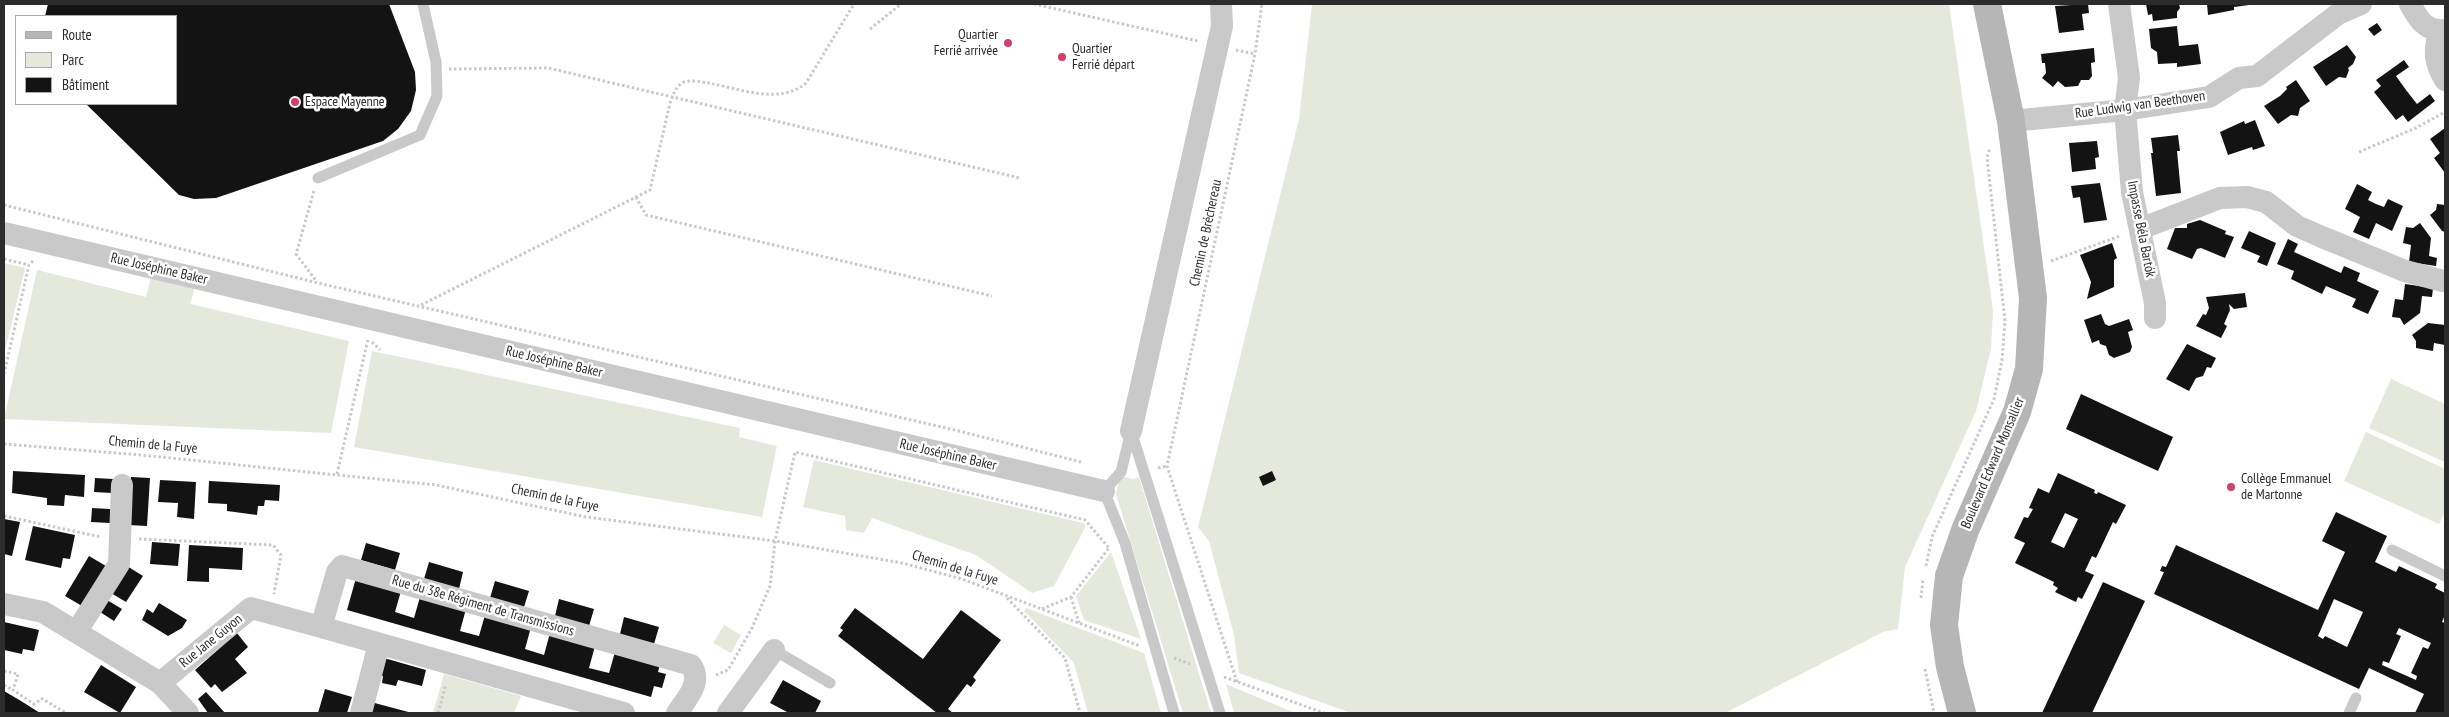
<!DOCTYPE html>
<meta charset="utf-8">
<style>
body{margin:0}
#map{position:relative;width:2449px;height:717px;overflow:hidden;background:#fff;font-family:"PT Sans Narrow",sans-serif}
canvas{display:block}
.frame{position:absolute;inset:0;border:5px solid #2c2c2c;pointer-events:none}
.legend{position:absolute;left:15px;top:15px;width:162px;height:90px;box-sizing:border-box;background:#fff;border:1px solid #ababab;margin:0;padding:6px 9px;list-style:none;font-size:15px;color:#2c2c2c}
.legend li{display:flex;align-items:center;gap:10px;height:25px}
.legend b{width:25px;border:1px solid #ababab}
</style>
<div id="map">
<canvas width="2449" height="717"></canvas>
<div class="frame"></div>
<ul class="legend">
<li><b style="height:6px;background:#b6b6b6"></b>Route</li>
<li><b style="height:14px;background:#e5e9db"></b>Parc</li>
<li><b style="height:14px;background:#131313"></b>Bâtiment</li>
</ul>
</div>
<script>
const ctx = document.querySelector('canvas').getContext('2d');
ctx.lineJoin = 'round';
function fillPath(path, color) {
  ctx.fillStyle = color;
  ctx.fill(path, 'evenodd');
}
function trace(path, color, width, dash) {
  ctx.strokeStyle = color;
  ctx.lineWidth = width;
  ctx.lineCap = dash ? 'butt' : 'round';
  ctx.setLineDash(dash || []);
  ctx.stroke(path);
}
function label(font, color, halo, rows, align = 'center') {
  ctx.font = font + ' "PT Sans Narrow",sans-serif';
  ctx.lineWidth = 5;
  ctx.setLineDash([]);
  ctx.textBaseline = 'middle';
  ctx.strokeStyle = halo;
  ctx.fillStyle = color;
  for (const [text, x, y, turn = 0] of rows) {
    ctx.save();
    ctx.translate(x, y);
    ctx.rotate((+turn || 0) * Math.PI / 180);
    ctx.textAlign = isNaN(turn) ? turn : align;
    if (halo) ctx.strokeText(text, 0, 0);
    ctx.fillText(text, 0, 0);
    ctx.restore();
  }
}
fillPath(new Path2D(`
 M1312 4H1949L1993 310 1991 349 1976 411 1905 567 1898 629 1883 632 1725 713H1351L1239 673 1234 635 1209 541 1198 527 1299 119Z
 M4 263 25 268 4 355Z
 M37 270 146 297 151 276 195 287 190 304 349 341 331 433 4 419Z
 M372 351 740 428 739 437 777 446 762 517 354 447Z
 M2391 379 2445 404V462L2369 428Z
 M2366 432 2445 469V512L2439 524 2344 481Z
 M814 460 1083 523 1086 526 1054 586 1032 593 976 555 872 518 864 533 846 530 845 516 803 507Z
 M1120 476 1134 479 1139 477 1211 713H1183L1116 494Z
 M1111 552 1141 639 1084 620 1076 596Z
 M1026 608 1144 653 1161 713H1088L1074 663 1024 611Z
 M724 625 741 635 731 653 713 643Z
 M444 674 521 696 514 713H433Z
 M1226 684 1295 713H1234Z`), '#e5e9db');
fillPath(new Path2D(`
 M48 4H389L415 72 416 90 411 111 398 129 383 141 216 198 194 199 179 195 86 104H176V16H45Z
 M2088 4 2089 13 2082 14 2084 30 2059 33 2055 6Z
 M2146 4H2179L2180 8 2177 12V18L2153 21 2152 14 2148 15Z
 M2207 4H2249V5L2234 7V10L2208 15Z
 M2377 23 2382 30 2374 36 2368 29Z
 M2177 26 2179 46 2198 44 2201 64 2177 67V63L2158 64 2157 52 2151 48 2149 29Z
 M2347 45 2356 57 2353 64 2348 68 2349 70 2346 78 2339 77 2326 86 2313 67Z
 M2094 48 2095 62 2091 63 2092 76 2089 80H2081L2078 86 2065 87 2058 81 2053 87 2042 78 2046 73 2045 63H2042L2041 54Z
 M2404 60 2409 67 2396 76 2406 90 2417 104 2430 94 2435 101 2408 122 2403 115 2396 120 2374 92 2381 86 2376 80Z
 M2296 80 2310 101 2300 108 2298 116 2291 115 2278 124 2264 106 2280 96 2287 89 2286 87Z
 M2255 120 2265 146 2253 150 2252 147 2228 155 2220 132 2244 121 2245 124Z
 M2445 128V173L2434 158 2440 153 2430 139Z
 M2178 135 2180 151H2177L2181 193 2156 196 2151 153H2153L2151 138Z
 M2097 141 2099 157 2095 158 2096 169 2072 172 2069 143Z
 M2100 183 2107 220 2084 223 2080 197 2073 198 2071 186Z
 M2357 184 2372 192 2368 200 2376 204 2384 207 2388 199 2403 206 2392 231 2376 223 2369 239 2353 232 2360 217 2345 209Z
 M2437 204 2445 205V232L2442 231 2430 215 2436 210Z
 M2200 220 2226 231 2225 234 2234 237 2225 258 2201 248 2197 249 2192 259 2167 249 2175 228H2187V224Z
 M2420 223 2431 238 2429 256 2437 258 2436 266 2409 262 2411 245 2403 243 2406 227 2413 228Z
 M2249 231 2276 243 2267 266 2257 262 2260 256 2241 248Z
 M2288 239 2298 244 2294 252 2341 273 2344 266 2360 273 2357 281 2379 291 2368 314 2352 307 2356 299 2326 286 2322 294 2291 279 2294 271 2277 264Z
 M2112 243 2117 258 2114 260V287L2087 299 2091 282 2080 255Z
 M2405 284 2433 288 2432 297 2422 296 2420 313 2404 325 2400 318 2392 317 2395 299 2403 300Z
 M2245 293 2247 307 2234 309 2229 304 2230 310 2224 324 2227 326 2221 338 2196 326 2203 314 2206 315 2209 308 2206 297Z
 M2101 314 2105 324 2109 326 2129 319 2133 330 2128 332 2132 347 2130 352 2114 358 2109 355 2106 346 2100 344 2099 340 2092 343 2084 320Z
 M2428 323 2445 325V345L2434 343 2433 351 2416 348V341L2412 335Z
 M2187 344 2216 358 2211 368 2207 367 2203 376 2196 378 2189 391 2166 379Z
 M2081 394 2173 437 2158 471 2066 429Z
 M13 471 85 475 84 497 65 495 64 506 47 505V498L12 493Z
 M1272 471 1276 480 1263 486 1259 477Z
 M2058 473 2095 490 2094 493 2097 494 2098 492 2126 505 2116 524 2113 522 2096 558 2092 556 2085 571 2094 575 2082 599 2078 597 2076 602 2055 592 2058 588 2053 585 2054 582 2015 563 2025 543 2014 538 2024 517 2028 518 2033 509 2029 508 2038 488 2049 493ZM2065 513 2078 519 2064 548 2051 542Z
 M131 477 150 478 147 526 128 525Z
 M95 478 113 479 112 493 94 492Z
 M160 480 196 482 194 519 177 517 178 503 158 502Z
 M209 481 280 485 279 501 265 500 264 506H258L257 515 227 511V504L208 503Z
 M92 508 110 509V523L91 522Z
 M2336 512 2387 536 2375 562 2396 572 2399 566 2437 584 2435 588 2445 593V615L2442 622 2445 623V713H2415L2424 694 2369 668 2359 689 2154 594 2164 572 2160 571 2162 566 2166 567 2176 545 2318 610 2345 552 2322 541ZM2334 599 2363 612 2347 647 2325 636 2323 639 2318 636ZM2399 628 2431 643 2428 649 2423 647 2411 673 2417 676 2416 680 2382 665 2383 661 2389 663 2401 636 2396 634Z
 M4 519 20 522 12 556 4 554Z
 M33 526 75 535 70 559 63 558 61 568 25 560Z
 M152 542 180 544 178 566 150 564Z
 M366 543 400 553 395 570 361 560Z
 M189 545 243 548 242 570 209 568V582L187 581Z
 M89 556 106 566 82 606 65 596Z
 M429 562 463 572 459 589 424 579Z
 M127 566 143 576 126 602 111 593Z
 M356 578 401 591 395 612 414 618 420 597 466 609 460 631 479 636 485 615 531 627 525 649 544 655 550 633 595 646 589 668 609 673 615 652 660 664 658 672 666 674 662 688 654 686 651 697 347 610Z
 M495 581 529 591 524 607 490 598Z
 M2103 582 2145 601 2092 713H2042Z
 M559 599 594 609 589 626 555 616Z
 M107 600 122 609 114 621 100 612Z
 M159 603 187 620 182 628 168 636 142 620 147 609 153 613Z
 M855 608 923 659 961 610 1001 640 973 677 976 680 971 687 967 684 948 709 953 713H937L838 636 843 630 840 628Z
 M624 617 659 627 654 644 620 634Z
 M4 622 39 630 34 651 23 649 22 654 4 650Z
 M237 633 248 647 235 659 247 673 222 692 215 684 211 688 195 670Z
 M384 658 426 670 422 686 398 680 396 686 382 683 383 676 379 675Z
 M101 665 136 687 120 713 84 692Z
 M783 680 821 701 815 713H789L770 703Z
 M325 689 352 697 347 713H318Z
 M4 691 21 701 40 713H4Z
 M206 692 225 713H208L198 699Z
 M371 702 412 713H368Z`), '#131313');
trace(new Path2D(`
 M1034 4 1198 41
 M870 29 901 4
 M1236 50 1255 54
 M449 69 548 68 1020 178
 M2359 152 2416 128 2445 112
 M314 191 296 254 317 282
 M636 197 646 215 992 296
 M4 205 318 283 959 431 1081 462
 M4 259 29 265
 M2051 261 2120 236
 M421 305 650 190 670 103C673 95 675 88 682 83 689 79 701 82 709 83 740 89 780 105 806 83L854 4
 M372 342 380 350
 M4 374 29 265 33 261
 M4 444 141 455 436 485 586 517 775 541 902 563 962 579 1140 646
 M1158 468 1167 466
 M337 474 368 339
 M4 516 101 537
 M139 539 273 545 281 555 274 594
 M1926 566 1932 537 1994 399 2002 360 2005 321 1987 157 1990 148
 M1071 597 1079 623
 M1007 598 1065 658 1080 713
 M1921 598 1923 579
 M1042 609 1071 597 1109 548
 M1174 658 1190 664
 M1925 669 1934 713
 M4 671 18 674 13 690 34 704 40 700
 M716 675 728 670 752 628 770 586 775 541 795 452 1085 520 1109 548
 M1224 677 1324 713
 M1237 682 1167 466 1255 54 1262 4
 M4 685 13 690
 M41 698 66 713
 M438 713 446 684`), '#c9c9c9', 3, [2.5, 2.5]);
trace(new Path2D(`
 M318 178 420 135 437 96 436 62 423 4
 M1131 431 1121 472 1104 491 1125 543 1174 713
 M1131 431 1220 713
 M2392 550 2445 576
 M774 650 830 683
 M2349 713 2356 698`), '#c9c9c9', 11);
trace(new Path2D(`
 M2119 4 2129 78 2125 110 2132 192 2155 303V318
 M2410 4C2418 19 2426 32 2445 30
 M2439 31C2434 52 2434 61 2445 80
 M2011 121 2125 110 2209 97 2239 78 2257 76 2338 14 2361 4
 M2140 229 2220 198 2247 197 2266 202 2297 226 2322 237 2405 271 2443 281
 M4 233 1104 491
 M1131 431 1222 26 1221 4
 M4 604 43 612 160 683 251 608 321 627
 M77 631 119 564 122 485
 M160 683 188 713
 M361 713 379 644
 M624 713 321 627 337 572 342 566 691 665C703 682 687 698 677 713
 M728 713 774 650`), '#c9c9c9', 22);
trace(new Path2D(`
 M1962 713 1950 667 1944 625 1949 576 1966 528 2017 412 2029 369 2033 298 2011 121 1987 4`), '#b6b6b6', 28);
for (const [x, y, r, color] of [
 [1008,43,5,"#d24066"],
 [1062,57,5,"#d24066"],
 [295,102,5,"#d24066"],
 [2231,487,5,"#d24066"]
]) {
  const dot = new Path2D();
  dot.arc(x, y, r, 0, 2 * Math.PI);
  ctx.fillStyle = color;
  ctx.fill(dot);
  trace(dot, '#fff', 2);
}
label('14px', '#2c2c2c', '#fff', [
 ["Quartier",998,35,"right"],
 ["Ferrié arrivée",998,51,"right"],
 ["Quartier",1072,49],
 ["Ferrié départ",1072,65],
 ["Espace Mayenne",305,102],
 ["Collège Emmanuel",2241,479],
 ["de Martonne",2241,495]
], 'left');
label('14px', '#2c2c2c', '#fff', [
 ["Rue Ludwig van Beethoven",2140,105,-8],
 ["Impasse Béla Bartók",2141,229,79],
 ["Chemin de Bréchereau",1206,233,-78],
 ["Rue Joséphine Baker",159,269,13],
 ["Rue Joséphine Baker",554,362,13],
 ["Chemin de la Fuye",153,445,5],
 ["Rue Joséphine Baker",948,455,13],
 ["Boulevard Edward Monsallier",1993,463,-67],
 ["Chemin de la Fuye",555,498,12],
 ["Chemin de la Fuye",955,568,17],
 ["Rue du 38e Régiment de Transmissions",483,606,16],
 ["Rue Jane Guyon",211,641,-39]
]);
</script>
